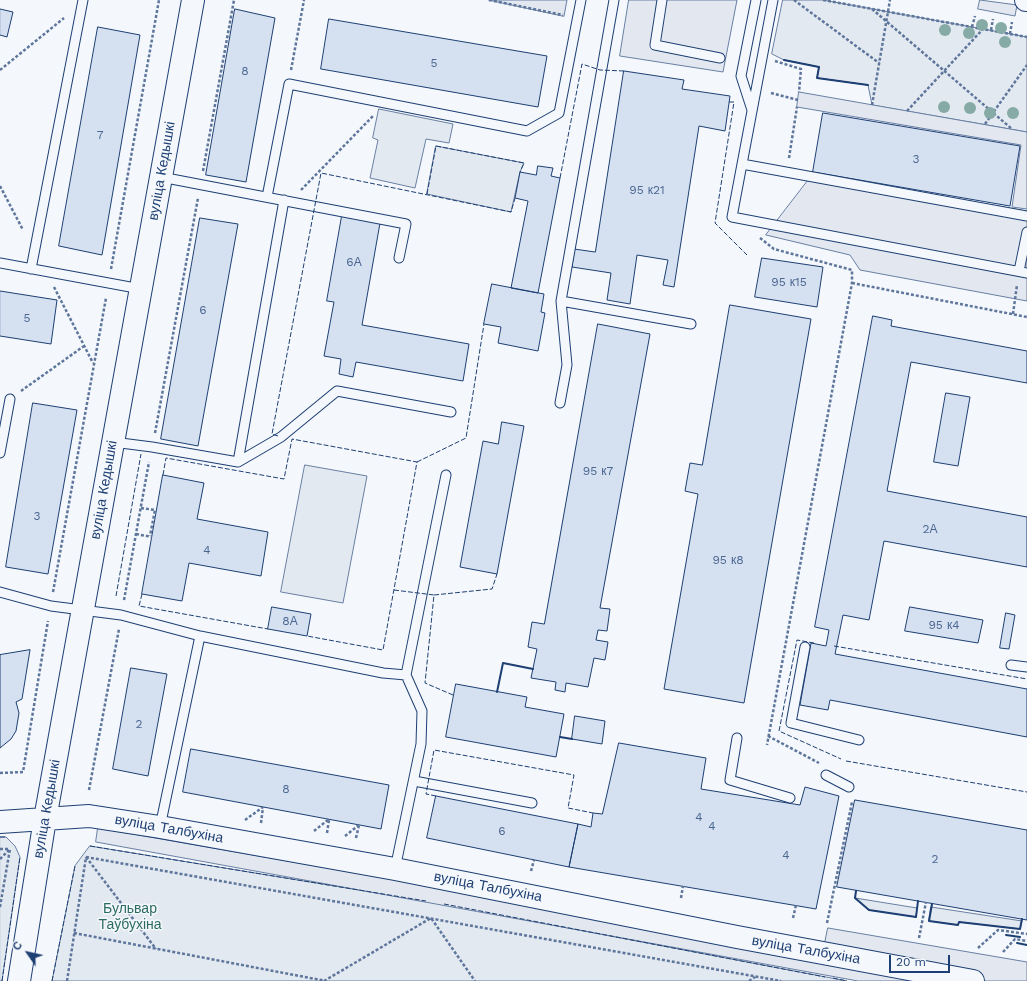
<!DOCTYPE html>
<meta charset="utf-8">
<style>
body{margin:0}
#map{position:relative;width:1027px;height:981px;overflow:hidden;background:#f4f7fb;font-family:"Work Sans",sans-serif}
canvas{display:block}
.north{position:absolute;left:8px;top:933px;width:40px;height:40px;-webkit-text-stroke:3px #f4f7fb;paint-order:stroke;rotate:304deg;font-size:11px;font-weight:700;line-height:16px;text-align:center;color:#1d3f73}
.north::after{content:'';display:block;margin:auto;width:14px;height:18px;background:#1d3f73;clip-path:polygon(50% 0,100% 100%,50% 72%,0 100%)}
.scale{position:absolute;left:889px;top:955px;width:61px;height:18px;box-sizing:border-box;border:2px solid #1d3f73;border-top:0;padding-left:5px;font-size:12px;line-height:14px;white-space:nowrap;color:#1d3f73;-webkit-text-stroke:3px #f4f7fb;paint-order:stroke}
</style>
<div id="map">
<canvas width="1027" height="981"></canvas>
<div class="north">С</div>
<div class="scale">20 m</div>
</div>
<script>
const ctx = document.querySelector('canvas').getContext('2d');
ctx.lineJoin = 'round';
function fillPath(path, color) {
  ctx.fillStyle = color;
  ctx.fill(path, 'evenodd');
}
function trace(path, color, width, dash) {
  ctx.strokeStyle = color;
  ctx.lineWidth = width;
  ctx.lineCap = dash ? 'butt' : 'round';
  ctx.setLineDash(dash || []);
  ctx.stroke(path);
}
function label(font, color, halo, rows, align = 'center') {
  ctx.font = font + ' "Work Sans",sans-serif';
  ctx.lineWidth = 3;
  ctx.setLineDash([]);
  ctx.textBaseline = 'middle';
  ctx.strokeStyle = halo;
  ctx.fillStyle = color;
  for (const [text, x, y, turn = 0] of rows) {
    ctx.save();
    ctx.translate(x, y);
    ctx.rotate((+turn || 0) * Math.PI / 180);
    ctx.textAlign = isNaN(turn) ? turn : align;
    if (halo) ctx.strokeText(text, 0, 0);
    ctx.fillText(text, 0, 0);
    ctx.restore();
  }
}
const green = new Path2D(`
 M783 0H823L1027 37V132L872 105 868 85 817 78 819 67 784 60 772 54Z
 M379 109 453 124 449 143 426 139 415 188 370 178 378 140 373 138Z
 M436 146 524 163 520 172 511 212 427 194Z
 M305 465 367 476 343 603 281 592Z
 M0 837H6L15 846 20 857 2 981H0Z
 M90 846 426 901 847 981H52L75 866Z
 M855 898 917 908 916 917 869 910Z
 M931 907 1022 921 1020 929 959 922 958 925 929 921Z`);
fillPath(green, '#e3e9f0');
trace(green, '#687fa3', 1);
const parking = new Path2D(`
 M489 0H567L564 16Z
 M629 0H737L723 72 620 56Z
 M980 0 1017 5 1015 16 978 9Z
 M799 92 1027 132V209L1012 207 1021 145 797 107Z
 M813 174 1027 211V301L860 270 850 255 766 235Z
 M98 828 816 953 965 981H858L96 842Z
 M828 928 1027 962V981H973L823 953Z`);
fillPath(parking, '#e3e8f0');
trace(parking, '#687fa3', 1);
const building = new Path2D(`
 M0 9 13 12 7 37 0 35Z
 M235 9 275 18 246 182 206 175Z
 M329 19 547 56 538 107 321 69Z
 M98 27 140 35 102 255 59 246Z
 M624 71 684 80 682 89 730 96 725 131 699 126 674 287 663 285 668 260 637 255 630 304 607 300 611 273 572 267 574 249 595 252Z
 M823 113 1020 146 1010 206 813 172Z
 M538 166 553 168 551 176 560 178 538 293 511 288 528 201 515 198 520 172 536 175Z
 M342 216 380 223 362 325 469 344 463 381 356 362 353 377 339 374 341 359 324 356 334 302 327 301Z
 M200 218 238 224 198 446 161 439Z
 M762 258 823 267 817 307 755 297Z
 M492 284 544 294 541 312 545 313 538 351 498 343 501 327 484 324Z
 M0 291 57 300 51 344 0 336Z
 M730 305 811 319 744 703 664 689 698 494 685 491 690 463 702 465Z
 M873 316 892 320 891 326 1027 351V383L911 362 887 491 1027 517V567L884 541 869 620 843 615 835 654 1027 689V737L830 700 828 710 800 705 811 643 826 646 829 630 815 627Z
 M598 324 650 334 600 608 610 609 607 631 598 630 596 640 608 642 605 660 594 658 588 687 566 683 565 692 555 690 556 682 531 678 537 649 528 647 532 622 544 624Z
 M946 393 970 397 958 466 934 462Z
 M33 403 77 410 48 574 6 567Z
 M502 422 524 426 497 574 460 567 483 441 498 444Z
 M163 475 204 483 197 519 268 532 261 576 189 563 182 601 142 594Z
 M272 607 311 614 307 636 268 629Z
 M910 607 983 620 978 643 905 631Z
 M1006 613 1015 615 1009 649 1000 648Z
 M30 650 22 699 16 702 19 713 16 731 11 739 0 748V655Z
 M131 668 167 674 148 776 113 769Z
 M456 684 527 697 525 707 564 714 556 757 446 737Z
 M575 716 605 721 602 744 572 739Z
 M619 743 706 758 701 789 800 805 805 787 839 796 816 909 569 867 578 824 591 827 593 813 602 814Z
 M191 749 389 785 381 829 183 792Z
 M436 796 578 824 569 867 427 838Z
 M855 800 1027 830V920L837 887Z`);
fillPath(building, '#d5e0f0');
trace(building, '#1d3f73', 1);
const lane = new Path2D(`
 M614 0 561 301 691 324
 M662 0 655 45 720 58
 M773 0 732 217 1027 273
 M752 110 741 76 756 0
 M742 164 1027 216
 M161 177 406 224 399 258
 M267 197 289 84 527 131 559 113 581 0
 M0 263 141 289
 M31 269 83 0
 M1019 271 1027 232
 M560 403 567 365 561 301
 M113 442 152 447 238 462 284 200
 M0 453 10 399
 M238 462 281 437 337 391 451 412
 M0 592 51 606 121 615 200 636 383 673 406 675 422 711 421 744 395 869
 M805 647 791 723 859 740
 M1011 665 1027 667
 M406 675 446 475
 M737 738 730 780 790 798
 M826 775 849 787
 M414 781 532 803
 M160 827 200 636`);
const secondary = new Path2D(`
 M1026 0H1027
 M0 822 89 816 160 827 395 869 737 937 973 981
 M19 981 45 819 193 0`);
trace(lane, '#1d3f73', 11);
trace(secondary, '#1d3f73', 24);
trace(new Path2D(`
 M489 0 563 15
 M794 0 879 63
 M823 0 1027 37
 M872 9 1012 129
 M972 27 975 16
 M991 30 993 19
 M1010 34 1012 22
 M775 61 801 69 799 92
 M0 70 64 18
 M291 70 304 0
 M771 93 798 100
 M872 105 890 0
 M907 111 983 29
 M985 124 1027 65
 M789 158 797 107
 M203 171 234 0
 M0 186 23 230
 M301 190 373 116
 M760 238 774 249 852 270V283L767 745
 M111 269 159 0
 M852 283 1027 317
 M54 287 93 363
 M1013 314 1017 285
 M21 391 84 346
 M155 433 198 198
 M141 508 155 510 150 536
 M136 534 152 537
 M53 592 106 298
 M124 600 149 462
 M768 736 819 763
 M0 773 23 772 48 621
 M89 790 119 629
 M245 820 263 807
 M261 823 263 807
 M314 831 329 819
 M327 833 329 820
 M345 836 359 825
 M356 838 359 825
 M0 849H10
 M86 857 781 981
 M86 857 156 949
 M0 859 9 850
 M531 871 534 860
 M681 898 683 886
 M0 907 10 849
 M793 918 796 905
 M827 923 852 802
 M74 933 326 981
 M919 938 926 902
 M978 948 998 930 1027 934
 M1003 952 1015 939 1027 941
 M67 981 86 857
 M324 981 431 918 475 981
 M749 981 755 977`), '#5e769c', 2.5, [3, 2]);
trace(lane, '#f4f7fb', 9);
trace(secondary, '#f4f7fb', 22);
trace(new Path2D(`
 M795 62 819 67 817 78 868 85
 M729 102H734L715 223 747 255
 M560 178 582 64 600 70 624 71
 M427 194 436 146 524 163 520 172
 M278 436 272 434 321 173 511 212 515 198
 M417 462 466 438 484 324
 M163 475 166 458 284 479 292 439 417 462 383 650 307 636
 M394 590 434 595
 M142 594 139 606 268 629
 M116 596 141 454
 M814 643 797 640 779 731 841 759
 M834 646 1027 679
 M453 695 425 683 434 595 492 589 497 574
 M846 761 1027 792
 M436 796 426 794 434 750 574 775 568 808 593 813
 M0 837H6
 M90 846 426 901
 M444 904 825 977
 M833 978 847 981
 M2 981 20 857
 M52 981 75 866`), '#1d3f73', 1, [5, 2]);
trace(new Path2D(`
 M784 60 819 67 817 78 868 85
 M497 692 503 663 533 669
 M560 737 572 739
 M856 891 855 898 869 910 916 917 918 901
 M932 904 929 921 958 925 959 922 1020 929 1022 919
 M1006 935 1020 937
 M1017 943 1027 945`), '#1d3f73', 2);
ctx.fillStyle = '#86aba6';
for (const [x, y] of [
 [982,25],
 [1001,28],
 [945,30],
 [969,33],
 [1005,42],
 [944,107],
 [970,108],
 [990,113],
 [1013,113]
]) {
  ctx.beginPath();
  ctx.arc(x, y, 6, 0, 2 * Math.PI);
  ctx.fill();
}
label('12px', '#4b6792', null, [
 ["5",434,63],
 ["8",245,71],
 ["7",100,135],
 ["3",916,159],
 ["95 к21",647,190],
 ["6А",354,262],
 ["95 к15",789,282],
 ["6",203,310],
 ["5",27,318],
 ["95 к7",598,471],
 ["3",37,516],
 ["2А",930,529],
 ["4",207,550],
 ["95 к8",728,560],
 ["8А",290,621],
 ["95 к4",944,625],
 ["2",139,724],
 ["8",286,789],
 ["4",699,817],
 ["4",712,826],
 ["6",502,831],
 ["4",786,855],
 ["2",935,859]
]);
label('14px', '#1d3f73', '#f4f7fb', [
 ["вуліца Кедышкі",162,171,-80],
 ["вуліца Кедышкі",104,490,-80],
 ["вуліца Кедышкі",47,809,-80],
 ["вуліца Талбухіна",169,829,10],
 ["вуліца Талбухіна",488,887,11],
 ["вуліца Талбухіна",806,950,10]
]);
label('14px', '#2c6c60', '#f4f7fb', [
 ["Бульвар",130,909],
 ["Таўбухіна",130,925]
]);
</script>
